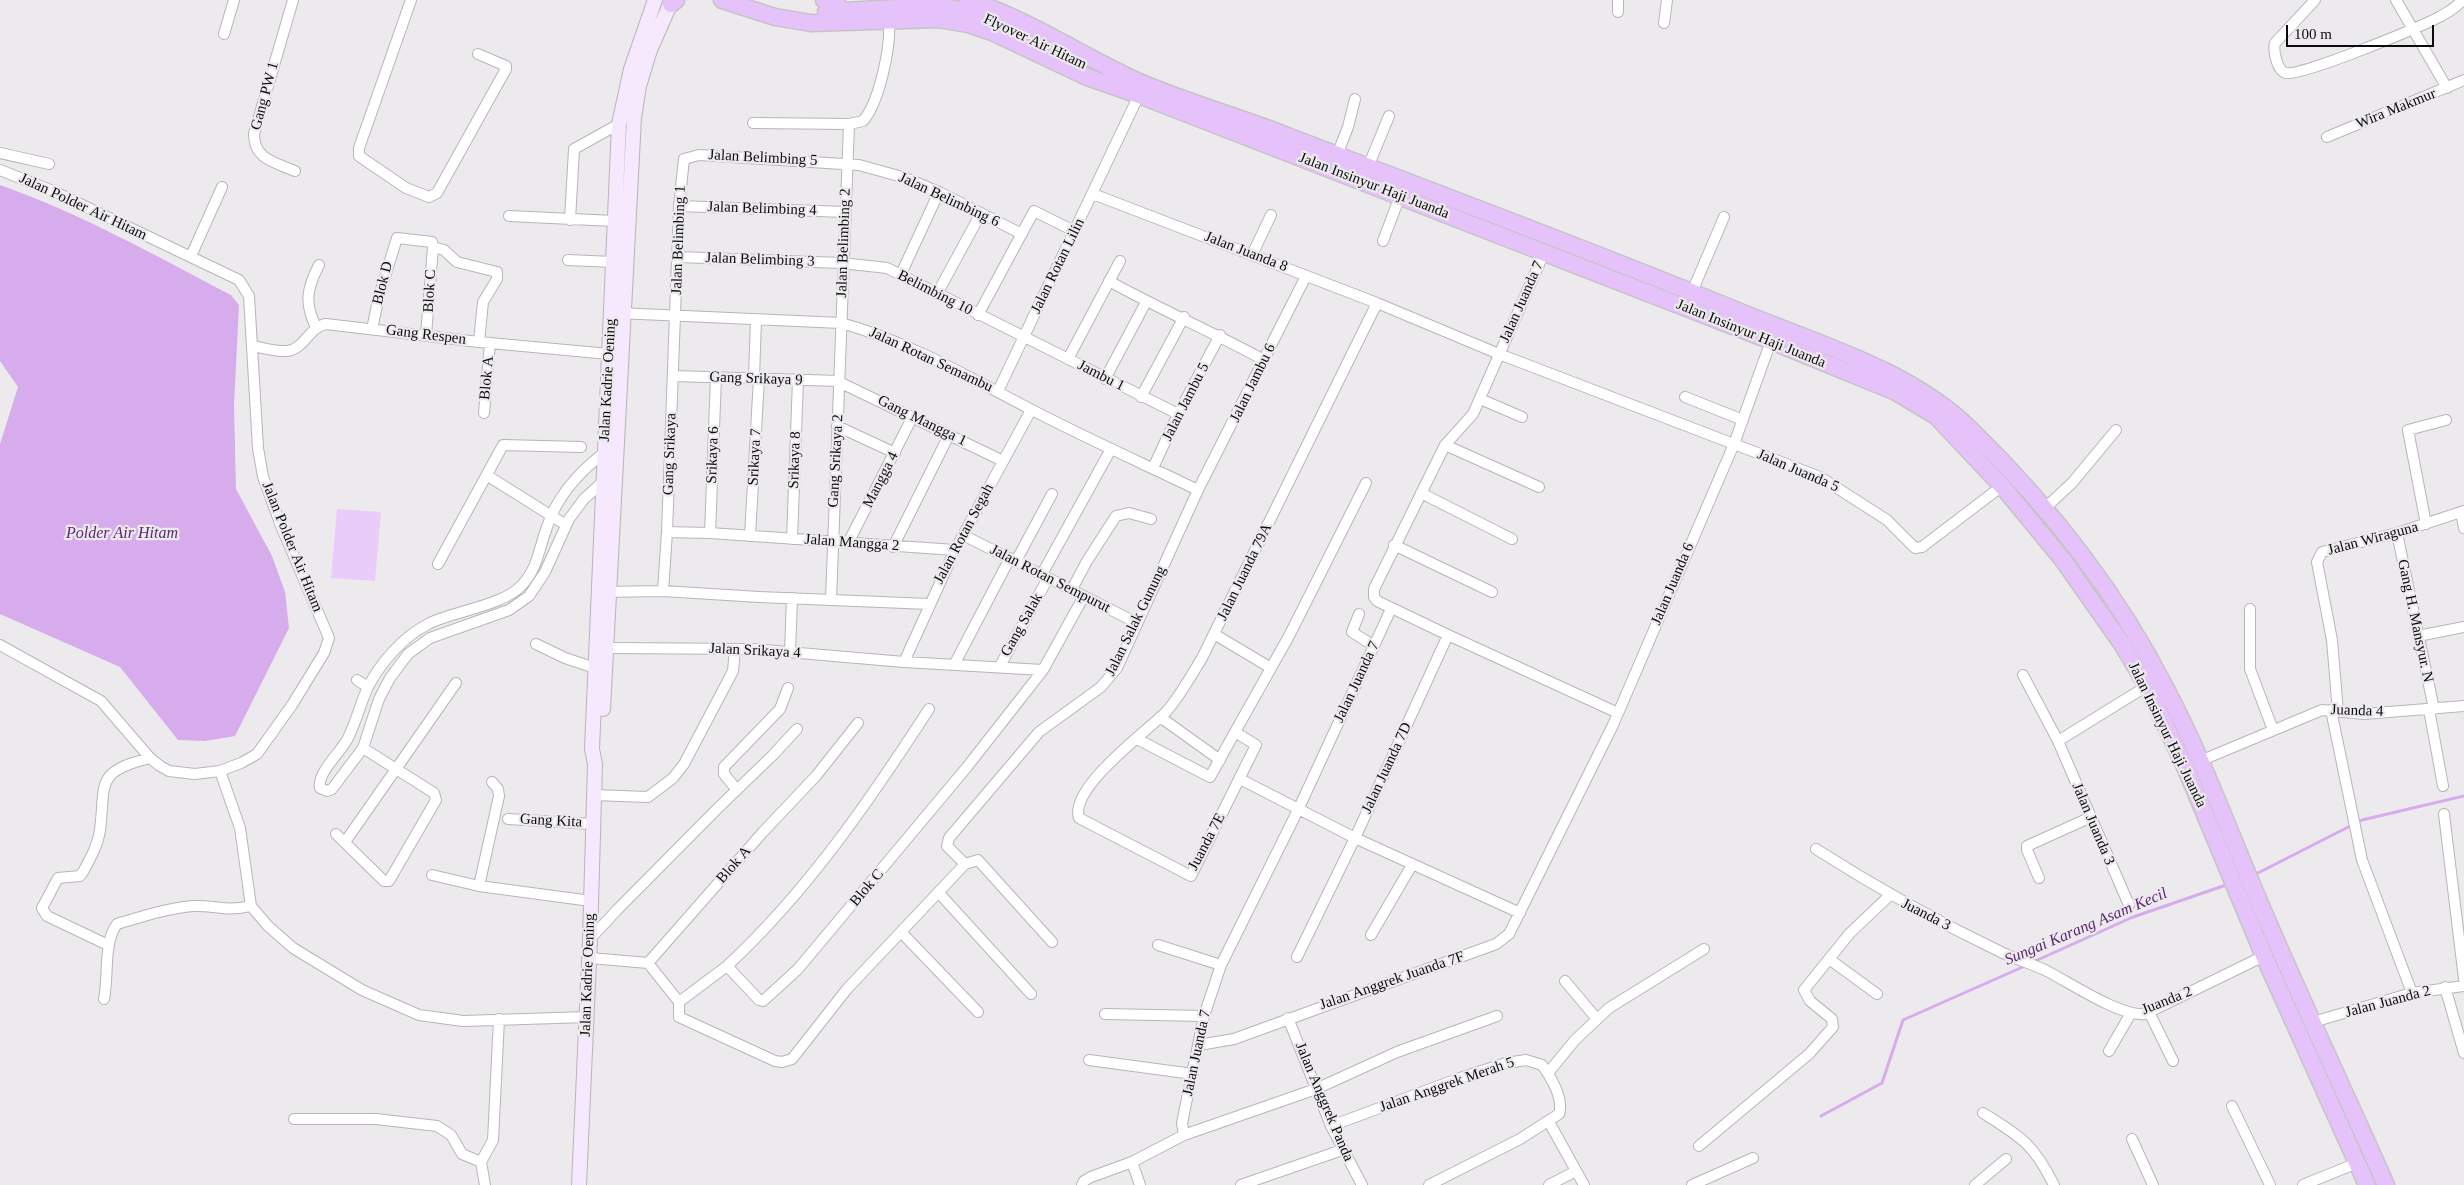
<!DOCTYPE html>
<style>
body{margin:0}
#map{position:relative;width:2464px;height:1185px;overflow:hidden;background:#eceaed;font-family:"Times New Roman",serif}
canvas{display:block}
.scale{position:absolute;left:2286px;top:25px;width:148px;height:22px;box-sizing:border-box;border:2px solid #0c0b0c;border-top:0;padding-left:6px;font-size:15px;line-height:18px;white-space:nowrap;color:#0c0b0c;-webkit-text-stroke:4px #eceaed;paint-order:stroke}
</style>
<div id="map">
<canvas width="2464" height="1185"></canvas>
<div class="scale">100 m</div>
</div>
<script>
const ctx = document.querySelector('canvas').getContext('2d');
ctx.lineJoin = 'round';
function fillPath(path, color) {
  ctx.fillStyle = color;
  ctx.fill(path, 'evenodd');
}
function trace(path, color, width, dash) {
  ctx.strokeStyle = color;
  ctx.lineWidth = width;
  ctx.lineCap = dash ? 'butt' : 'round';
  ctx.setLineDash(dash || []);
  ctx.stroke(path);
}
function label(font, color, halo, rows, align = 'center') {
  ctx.font = font + ' "Times New Roman",serif';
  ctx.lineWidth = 4.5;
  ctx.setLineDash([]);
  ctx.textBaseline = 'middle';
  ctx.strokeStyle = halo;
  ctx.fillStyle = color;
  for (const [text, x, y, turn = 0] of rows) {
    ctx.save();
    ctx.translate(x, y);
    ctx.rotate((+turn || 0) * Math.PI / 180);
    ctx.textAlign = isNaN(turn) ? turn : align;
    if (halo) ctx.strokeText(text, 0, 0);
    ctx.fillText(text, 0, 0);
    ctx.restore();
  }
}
fillPath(new Path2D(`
 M337 509 381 512 375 581 331 578Z`), '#eaccfa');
fillPath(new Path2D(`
 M0 185C80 213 156 256 231 295L239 305 234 405 236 489 272 556 285 592 289 628 235 736 205 741 178 740 120 667 0 614V444L18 387 0 361Z`), '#d6acec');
trace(new Path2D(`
 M2254 875 2362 820 2464 796
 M2033 962 2133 917 2229 884
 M1821 1116 1882 1083 1903 1020 2025 966`), '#d6acec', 3);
const minor = new Path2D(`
 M293 0 254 134C254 159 274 162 295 171
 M411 0 359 148V156L406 188 429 197 437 193 506 69V66L478 54
 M1618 0V12
 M2315 0 2275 43C2273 51 2277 71 2286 73 2300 77 2423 26 2441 16 2449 12 2457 6 2463 0
 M2396 0 2447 88
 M1664 23 1667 0
 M224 34 234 0
 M753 123 849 124
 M2327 137 2464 80
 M0 153 49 164
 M1337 155 1348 127 1355 99
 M1368 167 1389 116
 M0 170 53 191 239 280 249 296 258 448 263 477 281 526 329 638 324 653 292 705 257 754 241 763 220 771 195 774 169 771 160 766 150 758 101 701 0 645
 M1093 194 1377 303 1499 354 1820 477 1887 520 1915 548 1922 547 2002 486
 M679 206 845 212
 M509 216 614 221
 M570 220 574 149 619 124
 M1383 241 1400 196
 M433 247 444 250 457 262 497 272V279L483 302 479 342
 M1252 255 1271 215
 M191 256 222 187
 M678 257 842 263 887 268 1178 414
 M568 260 613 262
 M901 274 939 192
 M1109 281C1159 309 1213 332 1264 360
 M1692 292 1724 217
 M937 294 981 213
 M618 313 841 323C910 342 970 378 1034 411 1088 439 1144 464 1198 490
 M978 315 1034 211 1070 229
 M316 327C304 303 307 288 319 265
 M372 329 379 296 397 238 432 242 433 247 426 335
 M253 346C264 348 277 352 288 351 305 348 309 327 326 324L479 342 609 354
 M1068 359 1120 261
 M673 376 840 381
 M754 377 756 320
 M1105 379 1146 302
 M839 382 1003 461
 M998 391 1139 95
 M1141 397 1184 317
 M1685 397 1743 420
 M1480 399 1522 417
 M484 413 490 343
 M837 426 895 453
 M1445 445 1539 487
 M604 453C579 472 557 496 547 527 539 548 538 568 522 585 503 606 453 611 428 624 403 637 381 662 368 687 360 704 356 723 347 740 339 754 317 773 320 788L327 791 332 789 363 748 379 699 390 678 408 654 430 638 509 610 529 596 545 572 569 519 584 499 606 479
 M1153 468 1178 414 1220 335
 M488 476 566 525
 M1421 493 1512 539
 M2044 509 2072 483 2116 430
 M2461 512 2464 528
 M2426 524 2408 430 2446 420
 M667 532 710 533 955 550
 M710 533 716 377
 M2397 533 2434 709
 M963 535 1137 623
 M750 536 759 378
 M792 539 798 380
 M848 543 913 416
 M1394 545 1492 592
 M893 547 949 435
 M1016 561 1052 494
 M438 564 503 445 581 447
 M1042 574 1111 449
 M1072 589 1087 561 1116 516 1129 513 1151 519
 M663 591 667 532 679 206 684 159 699 155 859 165 906 178 939 192 1022 234
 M603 592 663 591 759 597 929 604
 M831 600 849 124 863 121C880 101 891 46 889 20
 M2250 609V669L2273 730
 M1359 614 1352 632 1374 646
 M1214 634 1271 668
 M1448 635 1618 713
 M2418 636 2464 627
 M536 644 565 658 595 668
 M607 648 753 649 904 662 1043 670
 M790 652 792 598
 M904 662 955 550 1031 410
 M954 665 1010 558
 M1000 666 1048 578
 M2023 675 2058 741 2129 905
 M357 680 368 687
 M2429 709 2443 786
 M2331 710 2362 860 2412 993
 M2338 712 2332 640 2317 562 2322 552 2397 533 2464 511
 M1160 717 1220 760
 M1235 732 1289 636 1366 483
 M1137 739 1210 777 1235 732 1256 745 1191 876 1079 818C1069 788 1146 732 1166 712 1180 696 1191 676 1202 658L1377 303
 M2058 741 2147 686
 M2200 761 2322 710 2364 714 2464 706
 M220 771 240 828 251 906 268 926 293 948 362 990 419 1015 463 1021 587 1017
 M1240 779 1355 838 1520 913
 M737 790 724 774V767L780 709 788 688
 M594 795 648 797 673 778 684 764 733 671 735 649
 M2444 814 2464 979
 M508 819 593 824
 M336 834 384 881H389L436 800 434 793 363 748
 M345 842 456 683
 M1816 849C1877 888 1938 922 2003 953 2016 959 2031 964 2045 970 2069 982 2120 1017 2145 1014L2264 956
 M965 864 947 846 949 838 1039 732 1101 687 1117 668 1198 490 1306 276
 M432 875 479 886 591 901
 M2039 878 2027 850V846L2089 818
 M479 886 499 796 498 789 492 782
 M939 893 1031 994
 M901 932 978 1012
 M1371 935 1412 865
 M590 939 616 911 718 808 773 755 797 729
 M1052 942 978 860 965 864 847 989 792 1059 782 1062 775 1061 679 1017V1002L727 966 759 1000 763 1001 798 969 967 767 1043 670 1084 596
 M108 945 47 916 42 908 58 878 80 876 83 872C90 859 98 845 100 830 106 783 94 772 150 758
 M1158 945 1221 965
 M1297 957 1355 838 1448 635 1377 601 1374 597V589L1445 445 1473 414 1544 253
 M590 958 648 963 763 832 816 776 858 723
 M1829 959 1877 994
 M648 963 679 1002
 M727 966C807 892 870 800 929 709
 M1565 981 1597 1019
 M2445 987 2464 1053
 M104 999C109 975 103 943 117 924 141 917 168 908 193 906 216 905 225 912 251 906
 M2149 1012 2173 1061
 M1105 1014 1204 1016
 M1288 1018 1331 1126 1362 1185
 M2313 1022 2412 993 2464 986
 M1199 1045 1234 1039 1496 944 1509 934 1613 725 1734 444 1771 341
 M2109 1051 2131 1013
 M1089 1060 1193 1074
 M1548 1073 1575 1040 1609 1008 1704 949
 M2232 1106 2270 1185
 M1983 1113C2021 1137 2033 1143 2054 1185
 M294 1119H376L437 1126 451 1135 462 1154 481 1162
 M1549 1122 1584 1185
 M1331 1126 1460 1078 1506 1063 1526 1060 1542 1065C1551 1077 1564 1099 1559 1114L1520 1139 1429 1185
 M1184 1135 1182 1123 1204 1016 1221 965 1298 810 1391 609
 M2132 1139 2153 1185
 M1699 1146 1809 1054 1833 1027 1832 1019 1810 1001 1804 990 1850 933 1890 895
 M1132 1162 1140 1185
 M485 1185 481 1162 493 1140 499 1019
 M1082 1185 1084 1181 1091 1177 1132 1162 1184 1135 1316 1089 1397 1052 1497 1016
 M1241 1185 1342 1150
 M1549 1185 1576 1171
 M1692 1185 1753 1158
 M1975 1185 2006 1159
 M2303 1185 2357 1163`);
const secondary = new Path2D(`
 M603 709 634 118 639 86 650 50 672 0
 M579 1185 590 939 595 764 592 749 619 124 631 69 655 0`);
const trunk = new Path2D(`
 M722 0 775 17 811 23 938 19 968 24 992 32 1087 77 1139 95 1771 341 1896 392 1936 416 2002 486 2063 560 2122 644 2147 686 2186 769 2264 956 2367 1185
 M824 0H837
 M968 0C1028 19 1080 55 1137 81 1185 102 1236 116 1285 135 1438 194 1593 251 1745 314 1821 345 1912 371 1971 430 2048 505 2117 593 2166 689 2203 759 2230 834 2261 906 2301 1000 2345 1092 2386 1185
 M671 4 676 0
 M826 12 935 6 967 11 1008 27`);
trace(minor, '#b7b5b8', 12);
trace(secondary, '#b7b5b8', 16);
trace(trunk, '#c5c4c5', 19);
trace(minor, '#fff', 10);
trace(secondary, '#f6e8fd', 14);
trace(trunk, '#e6c2fa', 16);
label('15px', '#0c0b0c', '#eceaed', [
 ["Flyover Air Hitam",1035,42,25],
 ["Gang PW 1",265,96,-75],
 ["Wira Makmur",2396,109,-22],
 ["Jalan Belimbing 5",763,158,3],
 ["Jalan Insinyur Haji Juanda",1374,186,21],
 ["Jalan Belimbing 6",949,200,25],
 ["Jalan Polder Air Hitam",83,207,25],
 ["Jalan Belimbing 4",762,209,2],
 ["Jalan Belimbing 1",679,240,-88],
 ["Jalan Belimbing 2",844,243,-88],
 ["Jalan Juanda 8",1246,252,21],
 ["Jalan Belimbing 3",760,260,2],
 ["Jalan Rotan Lilin",1058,266,-64],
 ["Blok D",383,283,-76],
 ["Blok C",430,291,-87],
 ["Belimbing 10",935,293,27],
 ["Jalan Juanda 7",1522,302,-66],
 ["Jalan Insinyur Haji Juanda",1751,334,22],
 ["Gang Respen",426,335,7],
 ["Jalan Rotan Semambu",931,360,25],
 ["Jambu 1",1101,376,27],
 ["Blok A",487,378,-85],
 ["Gang Srikaya 9",756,379,2],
 ["Jalan Kadrie Oening",608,380,-87],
 ["Jalan Jambu 6",1253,383,-64],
 ["Jalan Jambu 5",1186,402,-63],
 ["Gang Mangga 1",922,421,26],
 ["Gang Srikaya",670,454,-88],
 ["Srikaya 6",713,455,-88],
 ["Srikaya 7",755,457,-87],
 ["Srikaya 8",795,460,-88],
 ["Gang Srikaya 2",836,461,-87],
 ["Jalan Juanda 5",1798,471,23],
 ["Mangga 4",881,480,-63],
 ["Jalan Rotan Segah",964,534,-62],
 ["Jalan Wiraguna",2373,539,-15],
 ["Jalan Mangga 2",852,543,4],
 ["Jalan Polder Air Hitam",292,547,68],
 ["Jalan Juanda 79A",1245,572,-64],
 ["Jalan Rotan Sempurut",1050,579,27],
 ["Jalan Juanda 6",1673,584,-67],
 ["Jalan Salak Gunung",1136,621,-64],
 ["Gang H. Mansyur. N",2415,621,78],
 ["Gang Salak",1022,625,-61],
 ["Jalan Srikaya 4",755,651,3],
 ["Jalan Juanda 7",1357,682,-65],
 ["Juanda 4",2357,711,2],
 ["Jalan Insinyur Haji Juanda",2167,735,64],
 ["Jalan Juanda 7D",1387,768,-65],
 ["Gang Kita",551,821,3],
 ["Jalan Juanda 3",2093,824,67],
 ["Juanda 7E",1207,842,-62],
 ["Blok A",734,865,-49],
 ["Blok C",867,888,-50],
 ["Juanda 3",1926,915,27],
 ["Jalan Kadrie Oening",588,975,-88],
 ["Jalan Anggrek Juanda 7F",1392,981,-19],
 ["Juanda 2",2167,1001,-22],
 ["Jalan Juanda 2",2388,1002,-15],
 ["Jalan Juanda 7",1197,1053,-78],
 ["Jalan Anggrek Merah 5",1447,1085,-19],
 ["Jalan Anggrek Panda",1324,1102,67]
]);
label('italic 16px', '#5b2872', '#eceaed', [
 ["Polder Air Hitam",122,534],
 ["Sungai Karang Asam Kecil",2086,927,-23]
]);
</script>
